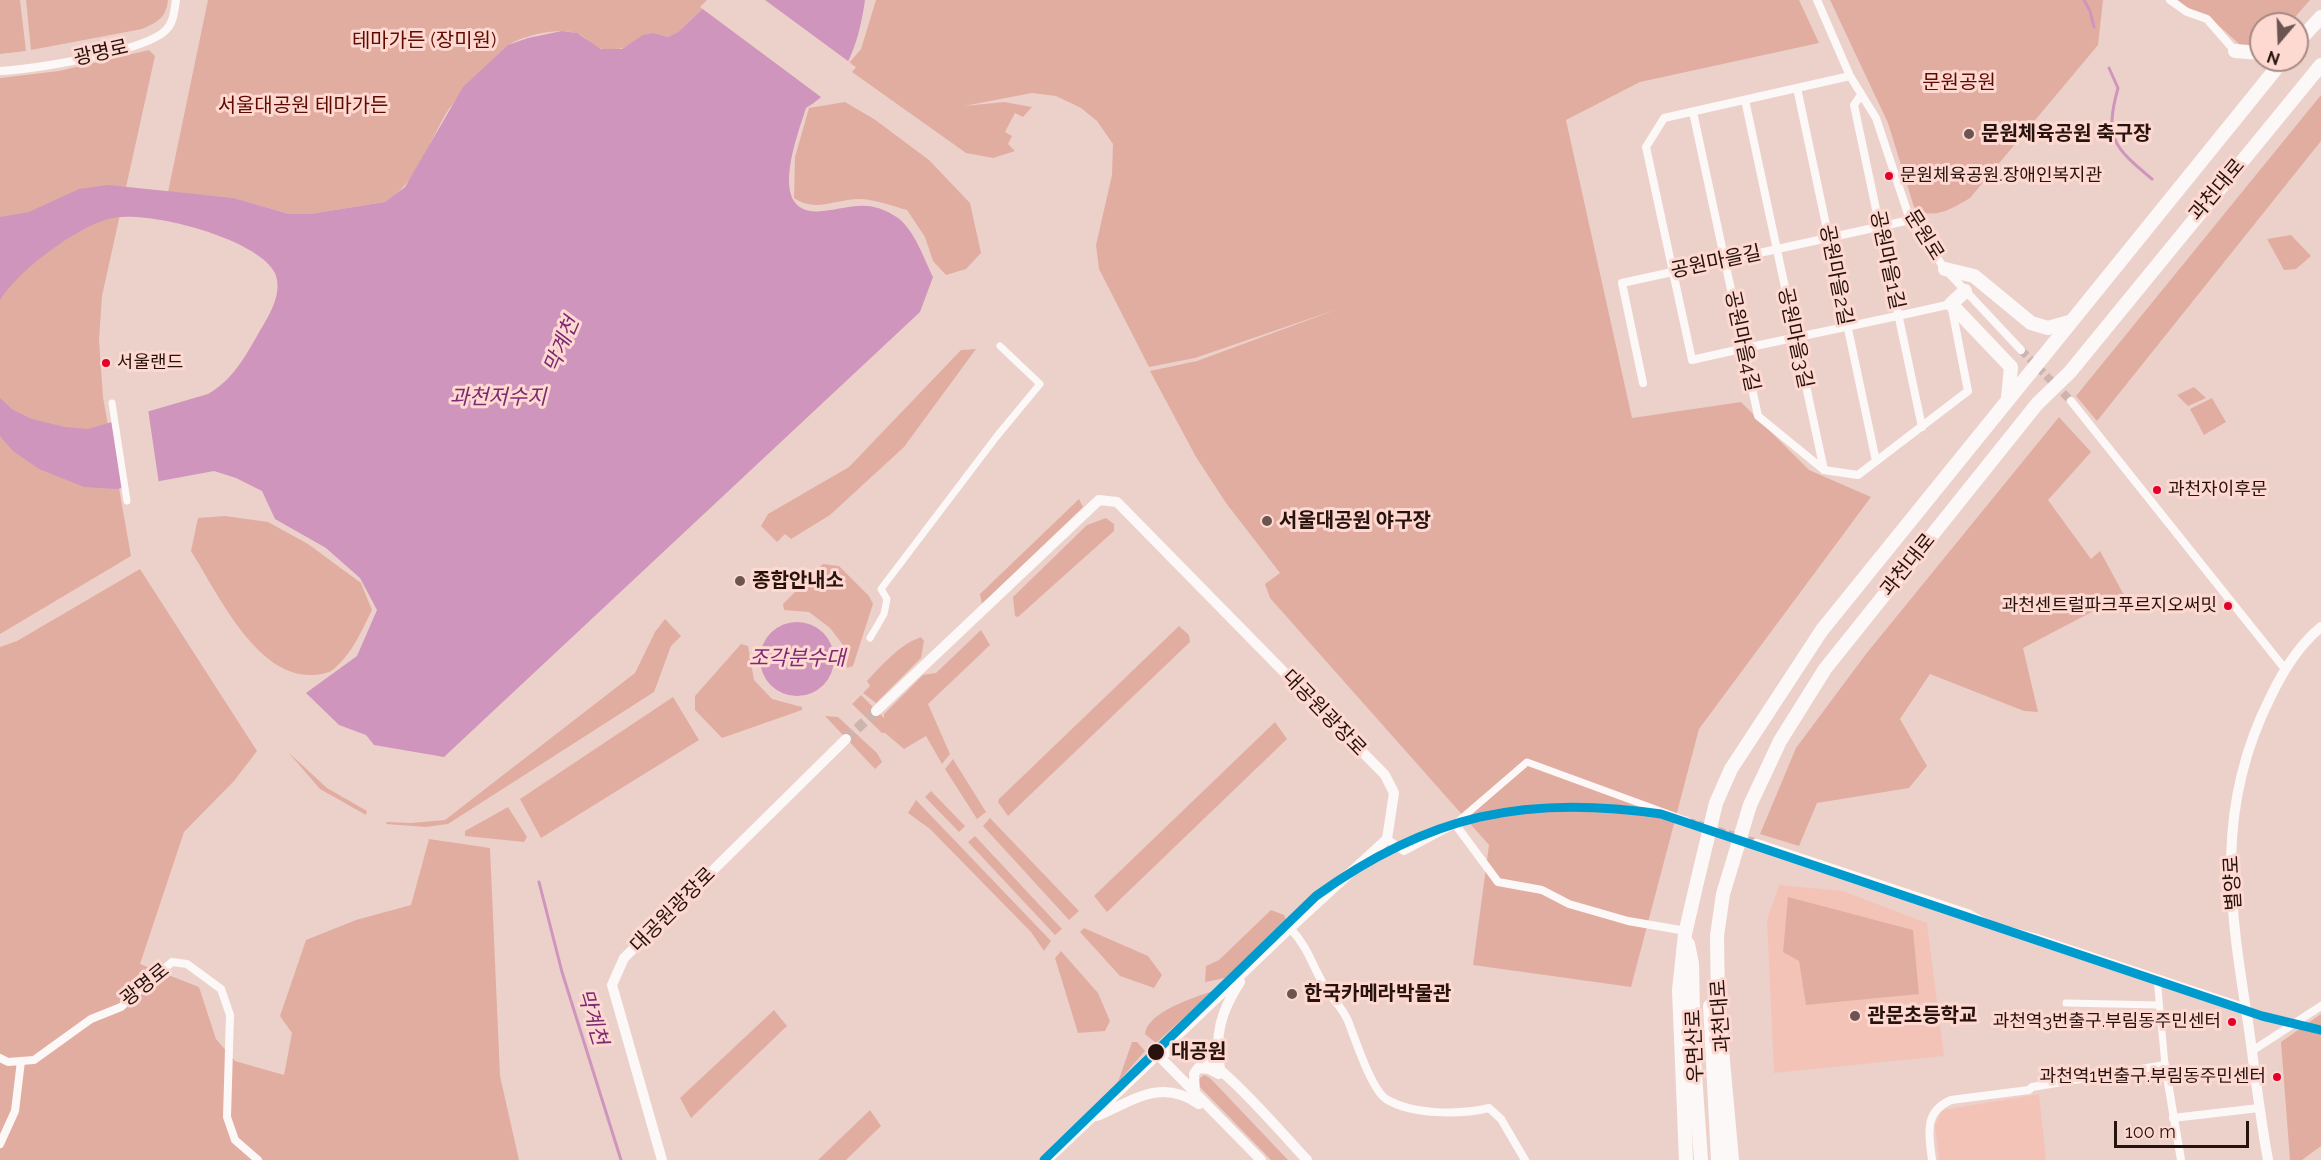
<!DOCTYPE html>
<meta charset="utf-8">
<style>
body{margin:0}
#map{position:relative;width:2321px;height:1160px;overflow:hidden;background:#ecd1cb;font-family:Raleway,sans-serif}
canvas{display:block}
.north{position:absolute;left:2249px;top:12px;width:60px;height:60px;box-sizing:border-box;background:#fed9d1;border:2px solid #a88983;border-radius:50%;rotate:199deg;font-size:16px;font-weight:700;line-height:24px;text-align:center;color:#27120e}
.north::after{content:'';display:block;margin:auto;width:21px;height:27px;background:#6c5550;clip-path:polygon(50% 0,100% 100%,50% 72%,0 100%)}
.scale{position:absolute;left:2114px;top:1121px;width:135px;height:27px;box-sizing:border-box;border:3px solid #27120e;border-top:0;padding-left:8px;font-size:18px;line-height:21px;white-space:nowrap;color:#27120e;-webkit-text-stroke:4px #fed9d1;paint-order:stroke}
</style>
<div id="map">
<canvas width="2321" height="1160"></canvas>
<div class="north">N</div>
<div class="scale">100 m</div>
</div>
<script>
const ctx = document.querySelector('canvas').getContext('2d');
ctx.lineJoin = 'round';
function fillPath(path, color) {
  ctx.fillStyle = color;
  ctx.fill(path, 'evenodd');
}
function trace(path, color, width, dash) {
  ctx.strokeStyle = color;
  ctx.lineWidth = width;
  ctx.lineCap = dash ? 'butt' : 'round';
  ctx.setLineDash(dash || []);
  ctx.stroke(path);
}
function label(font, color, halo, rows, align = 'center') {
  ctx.font = font + ' Raleway,"Noto Sans KR",sans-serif';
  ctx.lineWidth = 6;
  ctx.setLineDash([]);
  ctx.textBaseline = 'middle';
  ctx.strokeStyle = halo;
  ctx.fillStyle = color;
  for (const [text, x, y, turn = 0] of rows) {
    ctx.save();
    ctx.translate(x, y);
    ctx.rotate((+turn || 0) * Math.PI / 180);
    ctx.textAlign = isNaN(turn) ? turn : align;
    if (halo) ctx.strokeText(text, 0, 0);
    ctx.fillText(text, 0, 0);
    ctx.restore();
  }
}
fillPath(new Path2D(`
 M1779 885 1843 891 1927 923 1944 1056 1774 1073 1767 920Z
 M2039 1094 2046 1160H1939L1935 1126 1942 1110Z`), '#f4c3b8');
fillPath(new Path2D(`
 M0 0H20L26 51 0 54Z
 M26 0H168C166 18 158 22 142 29L31 50Z
 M208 0H712L678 32 668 37 654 33C638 41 622 53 603 49 592 47 586 36 576 33 558 28 524 35 509 45 500 51 456 99 449 109 428 141 420 181 385 202L310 214H289L234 198 168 192Z
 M876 0H1799L1819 43 1640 82 1566 120 1632 418 1741 402 1809 470 1871 497 1699 729 1631 987 1473 965 1489 845 1270 598 1265 584 1280 573 1226 503 1196 457 1150 371 1197 361 1338 309 1195 358 1149 367 1099 269 1096 245 1112 175 1113 144 1097 121 1081 108 1056 96 1032 93 964 106 1004 102 1032 107 1023 117 1015 113 1005 132 1012 136 1008 144 1015 151 993 158 966 153 852 72 856 67 849 63 861 49Z
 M1830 0H2103L2098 45 1970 198C1953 208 1932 222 1914 207L1888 123Z
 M2178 0H2310L2289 24H2261V57L2258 61 2207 15 2186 7Z
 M149 50 155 56 102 296 99 340 103 397 131 556 0 634V78L59 71Z
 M2321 95V141L2097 421 2076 396Z
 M845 102 874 119 929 160 970 203 981 253 966 269 946 275 933 261 925 237 907 210C892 206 874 199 859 199 836 199 815 213 794 198L795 157 809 108Z
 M2291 235 2311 256 2296 269 2284 270 2267 239Z
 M976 349 904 447 830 515 791 539 785 534 777 542 761 526 768 514 849 467 961 350Z
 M2194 387 2206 398 2188 406 2177 395Z
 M2212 398 2226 422 2204 435 2190 409Z
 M2059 417 2091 452 2048 500 2091 559 2100 551 2124 595 2023 648 2038 712 2024 711 1930 674 1900 719 1927 766 1909 788 1817 803 1799 846 1760 834 1796 748 1866 654Z
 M1079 499 1083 507 982 604 980 594Z
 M225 516 268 522 308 544 361 583 372 610C362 630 353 652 335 668 329 674 318 675 310 675 255 675 217 592 191 551L198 518Z
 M1106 518 1114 524V531L1018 617 1015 616 1013 597 1087 525Z
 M823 564 839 566 869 596 873 604 853 666 847 668 843 645 830 628 809 612 784 610 783 604Z
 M140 569 257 751 234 781 184 832 140 964 199 987 216 1039 235 1061 284 1075 292 1033 280 1016 306 940 356 920 411 905 429 839 490 848 500 1076 519 1160H0V647L17 641Z
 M665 619 681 636 671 646 654 692 448 824 426 827 386 824 387 822 411 823 445 820 635 673 655 632Z
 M1179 626 1189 635 1190 642 1008 816 998 802 999 799Z
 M981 630 990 645 928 704 950 754 942 764 926 736 904 749 885 733H882L852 704 861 695 884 718V714L923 675 936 673Z
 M921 637 924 641 921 658 876 703 863 693 870 686 867 681C883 664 899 645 921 637Z
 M741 644 748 646 754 680 772 699 802 707V710L722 738 695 710V696Z
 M673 697 699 740 541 838 520 799Z
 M825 716 838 717 877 753 882 762 875 769Z
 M1275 722 1287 739 1107 912 1094 896Z
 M288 752 327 788 367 811 366 815 320 789Z
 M953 759 986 812 977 819 945 769Z
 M931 791 965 826 959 832 925 797Z
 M916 800 1051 941 1044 951 1031 932 930 829 908 813Z
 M508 807 527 837 524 842 465 836V831Z
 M990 818 1079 911 1069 920 983 826Z
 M975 836 1062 929 1055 935 968 842Z
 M1788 897 1913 930 1919 994 1806 1005 1799 961 1783 952Z
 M1271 910 1284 915 1287 922 1225 978 1205 982 1206 966 1219 960Z
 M1084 928 1148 956 1162 975 1154 988 1120 976 1080 932Z
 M1061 951 1098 993 1110 1021 1105 1031 1078 1033 1055 958Z
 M1213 991 1156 1043 1145 1034C1147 1012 1195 997 1213 991Z
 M774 1010 787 1026 691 1118 680 1098Z
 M2321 1014V1146L2302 1160H2290L2281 1042Z
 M1132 1042H1137L1145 1051 1118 1082Z
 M1204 1075 1210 1078 1288 1160H1271L1199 1086V1079Z
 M870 1110 881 1126 846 1160H818Z`), '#e2ada1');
fillPath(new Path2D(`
 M712 0H865C859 44 845 85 806 108 797 137 765 218 823 211 853 208 868 198 898 218 915 231 924 259 933 277L920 312 444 757 374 745 366 735 339 725 306 693 357 656 377 610 360 578 326 548 275 519 262 491 236 478 214 471 117 489 84 487 39 469 13 451 0 436V398L13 410 32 419 65 427 88 429 208 394C231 381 244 359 257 336 267 318 284 295 275 273 258 238 143 208 108 219 74 229 19 270 0 300V217L29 212 79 189 108 185 234 198 289 214H310L385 202 405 187 463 87 508 45 528 38 562 31 577 33 601 49H622L643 35 654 33 668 37 678 32Z
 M760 659a37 37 0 1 1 74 0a37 37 0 1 1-74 0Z`), '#cf95bc');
fillPath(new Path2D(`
 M707 0H765L852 64 851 67 825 100 700 7Z
 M148 409 159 484 125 490 115 419Z`), '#ecd1cb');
trace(new Path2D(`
 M2084 0 2090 11 2094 27
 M2109 68 2118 88C2104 139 2114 147 2152 179
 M539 882 562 972 621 1160`), '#cf95bc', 3);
trace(new Path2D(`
 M1688 821 1756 842`), '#ceb4af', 7, [7, 3.5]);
trace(new Path2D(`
 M2021 350 2071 401`), '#ceb4af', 8, [8, 4]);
trace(new Path2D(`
 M846 739 876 711`), '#ceb4af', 10, [10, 5]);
trace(new Path2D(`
 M112 403 127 501
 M870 638 884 614 887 599 881 589 997 436 1040 384 1000 346
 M1455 824 1527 762 1688 821
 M1756 842 1969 913 1993 926 2039 938 2245 1007
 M2157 978 2165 1065
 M2066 1003 2159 1005`), '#fcf8f7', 7);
trace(new Path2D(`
 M1817 0 1850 76 1876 118 1910 220 1945 269 2021 350
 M2170 0 2187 12 2207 19 2235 51
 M0 71C33 69 145 52 166 30 174 22 174 11 176 0
 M1797 88 1876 461
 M1861 95 1854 105 1922 427
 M1745 100 1824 470
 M1693 112 1758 416 1824 470 1858 475 1968 391 1951 304C1865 324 1778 340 1692 360L1646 147 1664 118C1726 104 1788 90 1850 76
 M1643 383 1622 283 1910 220
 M2071 401 2285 669
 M1387 839 1404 851 1455 824 1498 882 1542 890 1569 904 1628 921 1686 931
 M1290 928C1310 950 1311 964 1325 987 1332 999 1343 1008 1348 1021 1355 1038 1371 1089 1386 1099 1412 1115 1460 1115 1489 1108L1501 1119 1525 1160
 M2252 1051 2321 1006
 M0 1058 8 1062 34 1060 91 1019 121 1007 172 962 187 964 221 989 230 1015 227 1117 235 1140 258 1160
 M2173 1118 2259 1108
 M0 1144 15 1111 21 1061
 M1932 1160C1929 1135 1923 1112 1951 1100L2029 1090 2032 1087 2165 1065 2181 1160`), '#fcf8f7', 8);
trace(new Path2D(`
 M876 711 1099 500 1117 502 1385 775 1394 793 1387 839 1290 928 1047 1160
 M1158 1055C1166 1053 1177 1049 1185 1049 1213 1051 1285 1137 1307 1160
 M1158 1055 1261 1160
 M1220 1069C1214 1036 1221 1011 1240 982
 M1195 1094 1194 1074 1198 1068 1209 1069 1219 1074
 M1097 1116C1135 1100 1160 1078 1199 1104
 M662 1160 612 985 624 958 846 739
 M2268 1160C2260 1117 2255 1073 2249 1029 2230 909 2213 810 2271 696 2283 671 2299 645 2321 627`), '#fcf8f7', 10);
trace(new Path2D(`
 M2297 43 2321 17
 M2235 51 2261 53
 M1945 269 1974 276 2031 323 2048 328 2069 322
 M1965 291 1951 304 2011 367 2008 398
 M1688 944 1692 964 1694 1060 1701 1160
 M1710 1006 1718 1160
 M1686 1160 1679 990 1685 934 1697 882 1716 803 1731 769 1822 630 2283 60
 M1732 1160 1718 1006 1717 936 1723 894 1750 805 1780 741 1825 669 2037 404 2070 372 2321 65`), '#fcf8f7', 14);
trace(new Path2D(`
 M1044 1160 1316 896C1428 815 1525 794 1661 814L2262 1016 2321 1030`), '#009bce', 9);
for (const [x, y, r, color] of [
 [1969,134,6,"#6c5550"],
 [1889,176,5,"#e4002b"],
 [106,363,5,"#e4002b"],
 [2157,490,5,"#e4002b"],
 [1267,521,6,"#6c5550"],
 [740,581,6,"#6c5550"],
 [2228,606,5,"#e4002b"],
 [1292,994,6,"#6c5550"],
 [1855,1016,6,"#6c5550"],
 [2232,1022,5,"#e4002b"],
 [1156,1052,9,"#27120e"],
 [2277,1077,5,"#e4002b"]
]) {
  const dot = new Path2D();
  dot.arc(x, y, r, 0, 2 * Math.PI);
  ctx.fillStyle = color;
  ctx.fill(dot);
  trace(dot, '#fed9d1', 2);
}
label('18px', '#27120e', '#fed9d1', [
 ["문원체육공원.장애인복지관",1900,176],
 ["서울랜드",117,363],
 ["과천자이후문",2168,490],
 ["과천센트럴파크푸르지오써밋",2217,606,"right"],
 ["과천역3번출구.부림동주민센터",2221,1022,"right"],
 ["과천역1번출구.부림동주민센터",2266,1077,"right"]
], 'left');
label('20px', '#5e0a00', '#fed9d1', [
 ["테마가든 (장미원)",424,41],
 ["문원공원",1959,83],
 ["서울대공원 테마가든",303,106]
]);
label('20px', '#27120e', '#fed9d1', [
 ["광명로",101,53,-13],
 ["과천대로",2217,190,-50],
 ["문원로",1924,235,58],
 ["공원마을1길",1887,260,78],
 ["공원마을길",1716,262,-12],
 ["공원마을2길",1836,275,79],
 ["공원마을3길",1795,338,78],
 ["공원마을4길",1742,341,78],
 ["과천대로",1908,565,-51],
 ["대공원광장로",1324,713,46],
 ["별양로",2233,883,-93],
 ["대공원광장로",673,910,-45],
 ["광명로",145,985,-39],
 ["과천대로",1721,1016,-94],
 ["우면산로",1695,1046,-92]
]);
label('bold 20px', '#27120e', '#fed9d1', [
 ["문원체육공원 축구장",1981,134],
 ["서울대공원 야구장",1279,521],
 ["종합안내소",752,581],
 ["한국카메라박물관",1304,994],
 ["관문초등학교",1867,1016]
], 'left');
label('bold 20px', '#27120e', '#fed9d1', [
 ["대공원",1171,1052]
], 'left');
label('italic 21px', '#7e2872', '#fed9d1', [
 ["막계천",562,345,-67],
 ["과천저수지",498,398],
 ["조각분수대",797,659],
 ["막계천",592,1017,73]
]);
</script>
